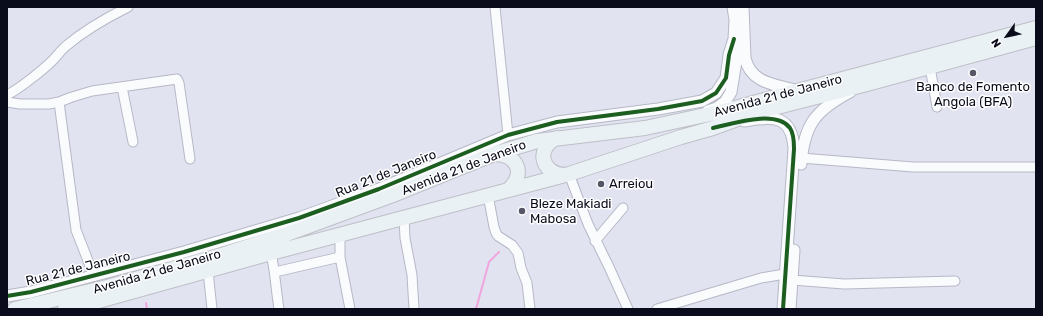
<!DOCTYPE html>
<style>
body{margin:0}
#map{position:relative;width:1043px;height:316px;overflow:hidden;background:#e1e3f1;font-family:Rubik,sans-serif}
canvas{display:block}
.frame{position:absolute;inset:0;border:8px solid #0b0c1b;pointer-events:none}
.north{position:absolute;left:987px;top:16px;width:40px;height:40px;-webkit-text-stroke:3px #fff;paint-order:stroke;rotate:237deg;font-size:11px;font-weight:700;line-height:16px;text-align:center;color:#0b0c1b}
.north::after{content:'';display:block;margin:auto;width:14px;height:18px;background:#0b0c1b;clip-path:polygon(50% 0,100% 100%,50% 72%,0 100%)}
</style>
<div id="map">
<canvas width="1043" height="316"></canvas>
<div class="frame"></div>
<div class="north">N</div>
</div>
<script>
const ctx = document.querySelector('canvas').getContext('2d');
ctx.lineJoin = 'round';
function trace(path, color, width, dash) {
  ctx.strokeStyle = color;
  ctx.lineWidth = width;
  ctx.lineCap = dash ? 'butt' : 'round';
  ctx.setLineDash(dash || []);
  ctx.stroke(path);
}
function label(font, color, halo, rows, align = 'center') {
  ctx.font = font + ' Rubik,sans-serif';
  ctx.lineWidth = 3;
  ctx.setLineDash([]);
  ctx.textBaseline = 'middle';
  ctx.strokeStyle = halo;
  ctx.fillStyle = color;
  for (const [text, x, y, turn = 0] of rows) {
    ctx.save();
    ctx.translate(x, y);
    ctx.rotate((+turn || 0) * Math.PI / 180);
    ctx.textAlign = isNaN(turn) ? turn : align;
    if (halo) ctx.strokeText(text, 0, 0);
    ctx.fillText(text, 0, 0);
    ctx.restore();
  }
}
trace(new Path2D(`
 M146 303 147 309
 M476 309 489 262 499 252`), '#f0a5dd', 2);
const minor = new Path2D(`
 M495 7 508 135
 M930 67 937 107
 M122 87 133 142
 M7 95C19 89 43 70 53 60 58 55 61 50 66 46 85 30 106 18 128 7
 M7 102 20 104H49L59 102 72 97 92 91 177 79 179 83 190 159
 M59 102 76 230 94 276
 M801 158 913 167H1036
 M569 174 588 224 609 267 628 309
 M488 195 494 227 496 233 498 236 512 245 518 253 521 268 527 283 530 309
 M404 218 405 238 412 275 414 309
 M340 234V257L350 309
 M595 241 623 208
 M271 253C275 271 276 290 279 309
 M208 271 212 309
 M275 272 340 257
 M792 280 844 284 955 281
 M657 309 761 278 785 274`);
const tertiary = new Path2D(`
 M743 7 745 58C751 84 775 84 797 91
 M708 111 717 108 725 102 731 92 737 55 734 39 735 20 733 7
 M744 121C772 116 792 114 794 149L783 309
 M801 164C804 124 816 110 850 92
 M7 296 31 292 184 252 299 218 379 189 508 135 557 122 658 109 702 101 716 93 726 78 729 55 734 39
 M790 309 794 250`);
const primary = new Path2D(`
 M557 138C535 148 541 174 565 175
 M495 154C518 155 526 174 508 190
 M15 309 107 287 225 254 287 234 393 195 494 154 537 141 645 128 724 111 797 91 1036 28
 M65 309 95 302 271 253 569 174 681 137 713 128 754 113 867 84 1036 38`);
trace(minor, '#b6b8c6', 11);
trace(tertiary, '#b6b8c6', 13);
trace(primary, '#bfbfc8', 16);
trace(minor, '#fafbfd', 9);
trace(tertiary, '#fafbfd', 11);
trace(primary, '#eaf1f4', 14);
trace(new Path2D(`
 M713 128C732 124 776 109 790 128 794 134 794 142 794 149L783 309
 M7 296 31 292 184 252 299 218 379 189 508 135 557 122 658 109 702 101 716 93 726 78 729 55 734 39`), '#1b5e20', 4);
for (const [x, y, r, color] of [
 [973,73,4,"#565766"],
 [601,184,4,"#565766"],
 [522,211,4,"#565766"]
]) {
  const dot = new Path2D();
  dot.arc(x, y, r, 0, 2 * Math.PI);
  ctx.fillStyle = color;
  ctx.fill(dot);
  trace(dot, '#fff', 1.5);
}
label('13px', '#0b0c1b', '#fff', [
 ["Banco de Fomento",973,87,"center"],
 ["Angola (BFA)",973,102,"center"],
 ["Arreiou",609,184],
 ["Bleze Makiadi",530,204],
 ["Mabosa",530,219]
], 'left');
label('13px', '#0b0c1b', '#fff', [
 ["Avenida 21 de Janeiro",778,96,-15],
 ["Avenida 21 de Janeiro",464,168,-21],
 ["Rua 21 de Janeiro",386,174,-22],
 ["Rua 21 de Janeiro",78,269,-14],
 ["Avenida 21 de Janeiro",157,272,-16]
]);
</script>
